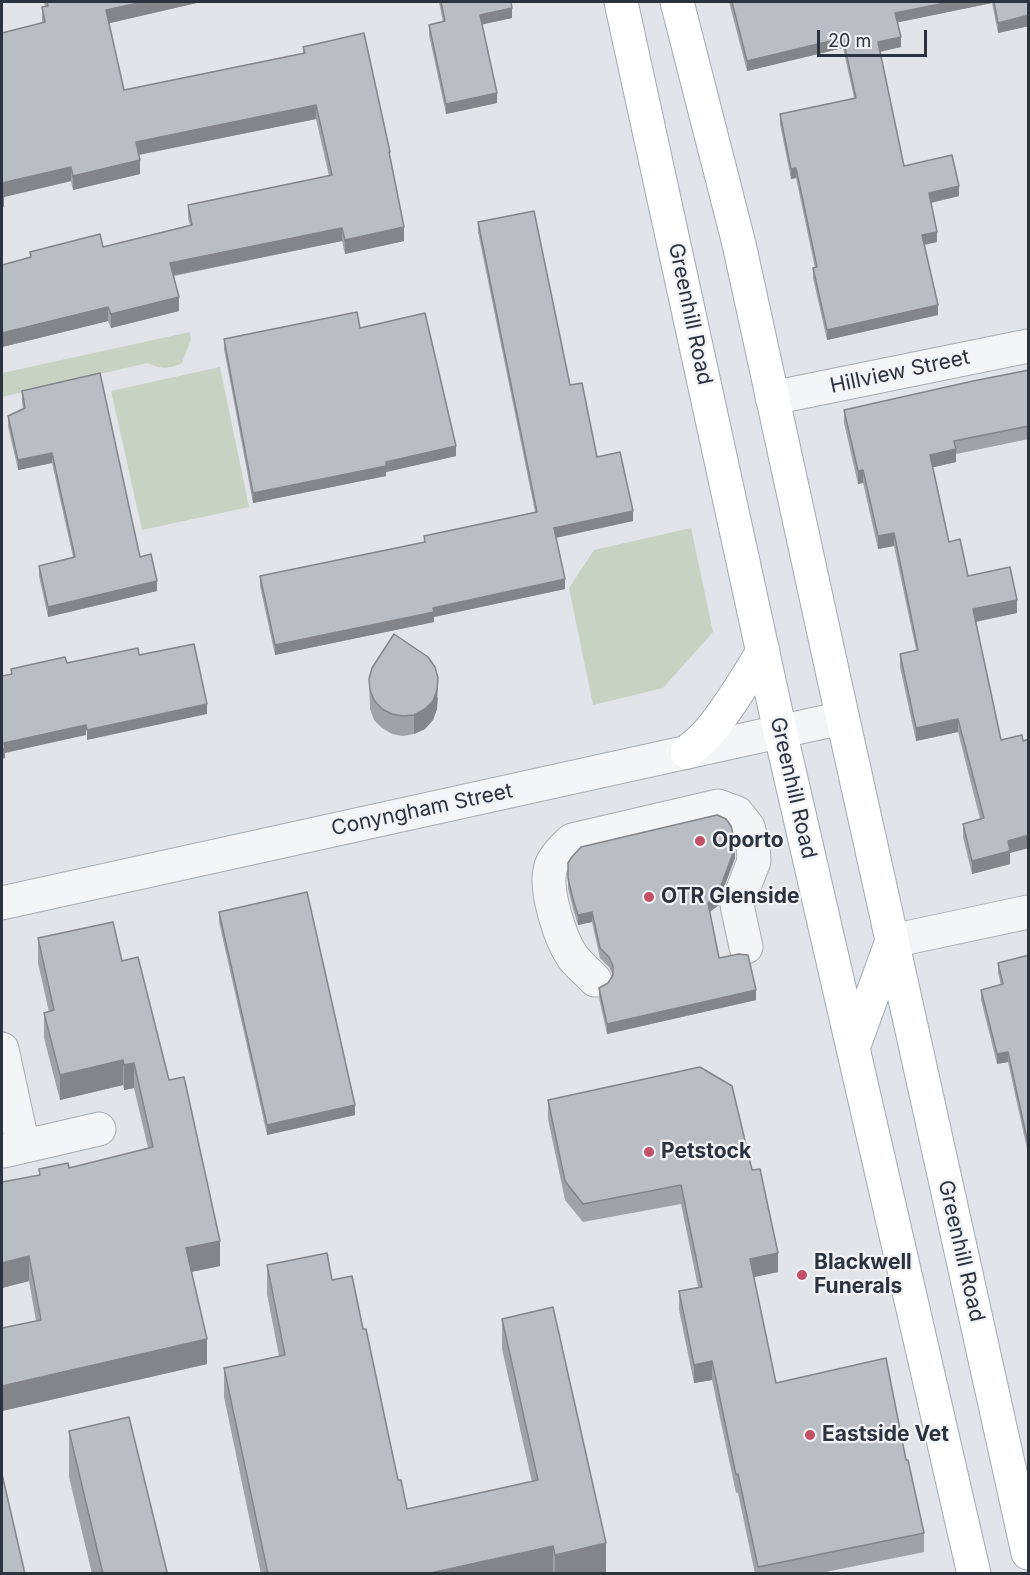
<!DOCTYPE html>
<style>
body{margin:0}
#map{position:relative;width:1030px;height:1575px;overflow:hidden;background:#e1e4e9;font-family:Inter,sans-serif}
canvas{display:block}
.frame{position:absolute;inset:0;border:3px solid #2b333f;pointer-events:none}
.scale{position:absolute;left:817px;top:30px;width:110px;height:27px;box-sizing:border-box;border:3px solid #2b333f;border-top:0;padding-left:8px;font-size:18px;line-height:21px;white-space:nowrap;color:#2b333f;-webkit-text-stroke:4px #f1f3f6;paint-order:stroke}
</style>
<div id="map">
<canvas width="1030" height="1575"></canvas>
<div class="frame"></div>
<div class="scale">20 m</div>
</div>
<script>
const ctx = document.querySelector('canvas').getContext('2d');
ctx.lineJoin = 'round';
function fillPath(path, color) {
  ctx.fillStyle = color;
  ctx.fill(path, 'evenodd');
}
function trace(path, color, width, dash) {
  ctx.strokeStyle = color;
  ctx.lineWidth = width;
  ctx.lineCap = dash ? 'butt' : 'round';
  ctx.setLineDash(dash || []);
  ctx.stroke(path);
}
function label(font, color, halo, rows, align = 'center') {
  ctx.font = font + ' Inter,sans-serif';
  ctx.lineWidth = 4.5;
  ctx.setLineDash([]);
  ctx.textBaseline = 'middle';
  ctx.strokeStyle = halo;
  ctx.fillStyle = color;
  for (const [text, x, y, turn = 0] of rows) {
    ctx.save();
    ctx.translate(x, y);
    ctx.rotate((+turn || 0) * Math.PI / 180);
    ctx.textAlign = isNaN(turn) ? turn : align;
    if (halo) ctx.strokeText(text, 0, 0);
    ctx.fillText(text, 0, 0);
    ctx.restore();
  }
}
fillPath(new Path2D(`
 M190 332 191 339 182 363C167 370 162 369 147 363L2 397V373Z
 M220 367 249 507 142 530 111 391Z
 M691 528 713 632 663 688 593 705 569 588 594 550Z`), '#c7d2c3');
const minor = new Path2D(`
 M772 398 1028 346
 M2 903 842 718
 M892 941 1028 912
 M595 980C588 972 578 965 572 956 560 938 545 891 550 870 552 858 564 848 572 840L718 806 737 813 748 827 753 845 754 861 737 905 746 947
 M2 1049 23 1146
 M4 1151 99 1129`);
const major = new Path2D(`
 M621 2 780 731 974 1574
 M677 2 739 244 834 679 1028 1553
 M687 752C694 746 702 740 708 733 729 708 746 680 763 651
 M853 1048 892 941`);
trace(minor, '#a7abb3', 35);
trace(major, '#a1a9b3', 35);
trace(minor, '#f4f5f7', 33);
trace(major, '#fff', 33);
fillPath(new Path2D(`
 M44 2H201L109 23 124 90 303 53V47L390 161 404 241 345 254 342 241 174 276 179 311 111 328 108 321 2 347V265L30 258V252L103 247 190 225 188 218V205L329 176 316 119 139 155 140 174 73 190 71 181 4 197V207L2 208 42 23V7L45 6Z
 M439 2H511L512 18 482 24 497 103 446 114 429 35V25L443 22Z
 M729 2H1029V26L998 33 992 3 898 22 901 47 880 52 904 166 959 196 931 203 937 242 925 245 938 315 827 340 813 278V268H815L796 178 791 179 780 124V114L854 98 843 48 747 71Z
 M478 222 570 385 597 457 633 521 556 538 565 589 434 617V622L275 655 260 586V576L424 542V536L535 512 478 232Z
 M360 328 456 456 386 472V476L253 503 224 349V339Z
 M1029 370V439L956 454V462L933 467 949 542 968 576 1017 613 976 622 1010 853V864L972 874 963 837V824L980 819 958 732 916 741 900 667V654L916 650 894 546 878 549 863 483 858 484 844 423V410Z
 M22 391 140 557 157 591 48 617 39 576V566L73 557 52 463 18 470 8 426V416L23 409 22 401Z
 M369 679 438 698 437 709 433 720 425 729 414 734 403 736 392 734 382 728 374 720 370 709Z
 M735 858 720 898 719 905 710 912 719 958 756 1000 607 1034 599 998V988L608 983 613 975 609 967 600 958 592 922 578 925 573 909 568 888V863Z
 M219 912 355 1115 267 1135 219 922Z
 M38 938 122 961 169 1080 220 1266 191 1272 207 1364 2 1411V1328L36 1321 29 1281 2 1288V1182L39 1175V1169L69 1168 148 1148 134 1088 124 1090 123 1085 60 1100 44 1038V1013L49 1012 38 963Z
 M1029 955V1158L1008 1062 997 1064 981 1000V990L1001 985 998 973V963Z
 M548 1100 752 1170 778 1272 753 1277 776 1383 906 1460 924 1533V1552L816 1574H755L738 1493H736L712 1380 694 1383 679 1310V1291L698 1287 681 1204 583 1222 565 1200 548 1119Z
 M267 1265 332 1280 363 1329 398 1480 407 1509 532 1482 502 1349V1319L606 1573 603 1574H261L224 1397V1368L279 1356 267 1294Z
 M69 1431 167 1574H92L69 1477Z`), '#9fa3a9');
fillPath(new Path2D(`
 M143 2H201L106 24V10Z
 M950 2H992V3L895 23V13Z
 M512 8V18L480 25V15Z
 M1029 15V26L998 33V23Z
 M901 37V47L878 52V42Z
 M843 38V48L747 71V61Z
 M497 93V103L446 114V104Z
 M316 105V119L136 155V142Z
 M140 160V174L73 190V176Z
 M71 167V181L4 197V207L2 208V183Z
 M796 168V178L791 179V169Z
 M959 186V196L929 203V193Z
 M404 227V241L345 254V240Z
 M342 228V241L170 276V263Z
 M937 232V242L922 245V235Z
 M179 297V311L111 328V314Z
 M938 305V315L827 340V330Z
 M108 307V321L2 347V333Z
 M456 446V456L386 472V476L253 503V493Z
 M956 449V462L930 468V455Z
 M52 453V463L18 470V460Z
 M863 470V483L858 484V471Z
 M633 511V521L554 538V528Z
 M894 533V546L878 549V536Z
 M565 579V589L434 617V622L275 655V645L433 608Z
 M157 581V591L48 617V607Z
 M1017 600V613L973 622V609Z
 M438 678 437 709 433 720 425 729 414 734V715Z
 M207 704V714L87 740V730Z
 M958 719V732L916 741V728Z
 M86 725V735L5 753V758L2 759V749L4 743Z
 M1029 835V848L1010 853V864L972 874V861L1008 841Z
 M735 848V858L720 898 719 905 708 913V903L720 888Z
 M592 912V922L578 925V915Z
 M756 990V1000L607 1034V1024Z
 M1008 1052V1062L997 1064V1054Z
 M123 1060V1085L60 1100V1075Z
 M134 1063V1088L124 1090V1065Z
 M355 1105V1115L267 1135V1125Z
 M220 1241V1266L186 1273V1248Z
 M778 1253V1272L750 1278V1259Z
 M29 1256V1281L2 1288V1263Z
 M207 1339V1364L2 1411V1386Z
 M712 1361V1380L694 1383V1365Z
 M606 1543V1573L603 1574H555V1555Z
 M553 1546V1574H426Z`), '#82858a');
const building = new Path2D(`
 M47 2H143L106 10 124 90 305 53 303 47 364 33 390 152H389L404 227 345 240 342 228 170 263 179 297 111 314 108 307 2 333V265L31 257 30 252 100 234 103 247 192 225 188 205 332 175 316 105 136 142 140 160 73 176 71 167 2 183 4 193 2 194V33L45 22 42 7 48 6Z
 M441 2H511L512 8 480 15 497 93 446 104 429 25 445 21Z
 M732 2H950L895 13 901 37 878 42 904 166 952 155 959 186 929 193 937 232 922 235 938 305 827 330 813 268 817 267 796 168 791 169 780 114 856 98 843 38 747 61Z
 M994 2H1029V15L998 23Z
 M534 211 570 385 582 383 597 457 620 452 633 511 554 528 565 579 433 608 434 612 275 645 260 576 425 542 424 536 537 512 478 222Z
 M357 312 360 328 425 313 456 446 386 462V466L253 493 224 339Z
 M1029 370V426L954 441 956 449 930 455 949 542 960 539 968 576 1010 567 1017 600 973 609 1001 740 1022 735 1023 741 1029 739V835L1008 841 1010 851 972 861 963 824 984 818 958 719 916 728 900 654 918 650 894 533 878 536 863 470 858 471 844 410 973 381Z
 M100 373 140 557 151 554 157 581 48 607 39 566 75 557 52 453 18 460 8 416 25 408 22 391Z
 M394 634 428 657 435 667 438 678 437 690 433 701 425 709 414 715 403 716 392 714 382 709 374 700 370 690 369 679 372 668Z
 M194 644 207 704 87 730 86 725 4 743 5 748 2 749V676L12 674 11 669 65 657 67 663 138 648 139 655Z
 M717 815 726 819 731 826 734 838 735 848 720 888 719 895 708 903 719 958 739 954 748 955 756 990 607 1024 599 988 608 983 613 975V966L609 957 600 948 592 912 578 915 573 899 568 878V863L571 858 581 847Z
 M307 892 355 1105 267 1125 219 912Z
 M113 922 122 961 138 957 169 1080 184 1077 220 1241 186 1248 207 1339 2 1386V1328L41 1320 29 1256 2 1263V1182L40 1175 39 1169 68 1163 69 1168 153 1147 134 1063 124 1065 123 1060 60 1075 44 1013 54 1010 38 938Z
 M1029 955V1148L1008 1052 997 1054 981 990 1003 984 998 963Z
 M700 1067 732 1086 752 1170 760 1169 778 1253 750 1259 776 1383 886 1358 906 1460H908L924 1533 758 1567 738 1474 736 1475 712 1361 694 1365 679 1291 702 1287 681 1185 583 1204 565 1181 548 1100Z
 M327 1253 332 1280 352 1276 363 1329H366L398 1480H401L407 1509 538 1480 502 1319 553 1307 606 1543 555 1555 553 1546 426 1574H268L224 1368 285 1355 267 1265Z
 M129 1417 167 1572 162 1574H103L69 1431Z
 M2 1474 25 1574H2Z`);
fillPath(building, '#b9bec5');
trace(building, '#82858a', 1.5);
for (const [x, y, r, color] of [
 [700,841,6,"#c45067"],
 [649,897,6,"#c45067"],
 [649,1152,6,"#c45067"],
 [802,1275,6,"#c45067"],
 [810,1435,6,"#c45067"]
]) {
  const dot = new Path2D();
  dot.arc(x, y, r, 0, 2 * Math.PI);
  ctx.fillStyle = color;
  ctx.fill(dot);
  trace(dot, '#f1f3f6', 2);
}
label('21px', '#2b333f', '#f1f3f6', [
 ["Greenhill Road",690,314,78],
 ["Hillview Street",900,372,-12],
 ["Greenhill Road",793,788,77],
 ["Conyngham Street",422,810,-12],
 ["Greenhill Road",961,1251,77]
]);
label('bold 21px', '#2b333f', '#f1f3f6', [
 ["Oporto",712,841],
 ["OTR Glenside",661,897],
 ["Petstock",661,1152],
 ["Blackwell",814,1263],
 ["Funerals",814,1287],
 ["Eastside Vet",822,1435]
], 'left');
</script>
